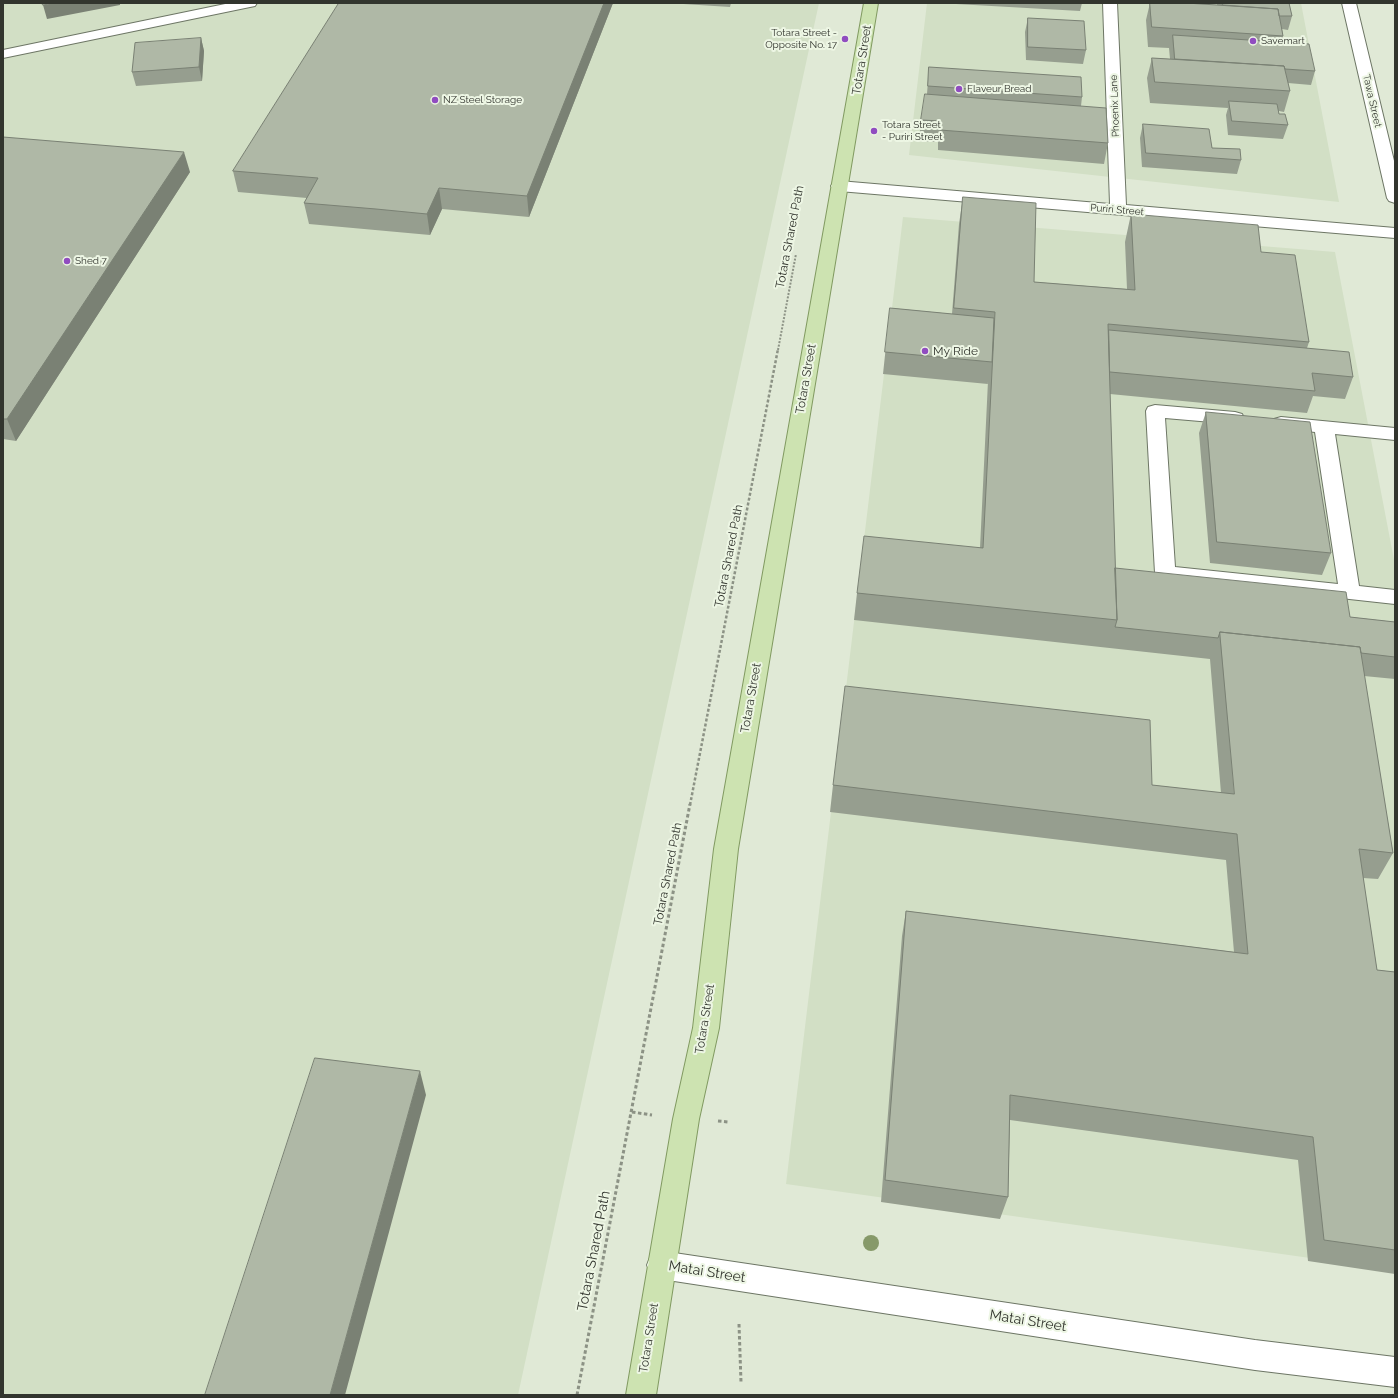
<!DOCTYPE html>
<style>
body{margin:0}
#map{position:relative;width:1398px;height:1398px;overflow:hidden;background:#e0e9d6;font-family:Raleway,sans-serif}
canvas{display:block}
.frame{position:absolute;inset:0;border:4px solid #32352e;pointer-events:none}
</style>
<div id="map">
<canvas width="1398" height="1398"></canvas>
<div class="frame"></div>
</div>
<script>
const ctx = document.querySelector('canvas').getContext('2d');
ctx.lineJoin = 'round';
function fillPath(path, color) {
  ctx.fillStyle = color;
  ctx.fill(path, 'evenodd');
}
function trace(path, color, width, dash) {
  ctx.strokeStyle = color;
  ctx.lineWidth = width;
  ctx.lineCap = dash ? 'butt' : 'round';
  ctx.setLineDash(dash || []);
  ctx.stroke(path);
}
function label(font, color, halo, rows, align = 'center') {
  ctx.font = font + ' Raleway,sans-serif';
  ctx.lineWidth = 4;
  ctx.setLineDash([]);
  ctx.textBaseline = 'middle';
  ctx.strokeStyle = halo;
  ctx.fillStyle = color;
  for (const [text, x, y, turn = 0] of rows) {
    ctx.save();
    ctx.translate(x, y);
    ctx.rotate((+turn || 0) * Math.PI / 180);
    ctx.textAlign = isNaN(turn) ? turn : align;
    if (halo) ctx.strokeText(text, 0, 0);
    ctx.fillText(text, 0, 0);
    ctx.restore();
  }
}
fillPath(new Path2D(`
 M3 3H819L518 1395H3Z
 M927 3H1301L1339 202 909 155Z
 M903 217 1335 252 1395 565V1270L786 1184Z`), '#d2dfc5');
const minor = new Path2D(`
 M230 3H257L255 6 250 7 3 58V50Z
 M1103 3H1117L1126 205 1395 228V238L839 191 833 189 831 186 833 183 839 181 1110 204Z
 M1342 3H1356L1395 165V203L1389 201 1387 198Z
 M1155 405 1235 412 1242 414 1244 418 1242 422 1235 424 1165 418 1175 567 1338 584 1315 432 1274 427 1272 423 1274 419 1281 417 1395 428V440L1335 434 1359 586 1395 590V604L1158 578 1155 573 1146 411 1148 407Z
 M661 1251 1255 1340 1395 1357V1387L1255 1370 661 1279 651 1275 647 1265 651 1255Z`);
const major = new Path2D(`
 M864 3H878L738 849 719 1028 699 1119 656 1395H626L673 1119 693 1028 714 849Z`);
trace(minor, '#6d7665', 2);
trace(major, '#819a61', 2);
trace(new Path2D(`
 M778 350 796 254`), '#8c9285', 2, [2, 1.5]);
trace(new Path2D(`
 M690 805 778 349`), '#8c9285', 2.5, [3, 2]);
trace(new Path2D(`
 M632 1112 652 1115
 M718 1121 728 1122
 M739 1324 741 1382
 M577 1395 690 804`), '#8c9285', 3, [3.5, 2.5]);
fillPath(minor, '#fff');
fillPath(major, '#cde3b1');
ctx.fillStyle = '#869969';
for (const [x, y] of [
 [871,1243]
]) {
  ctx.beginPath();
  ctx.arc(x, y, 8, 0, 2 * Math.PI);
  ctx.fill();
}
fillPath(new Path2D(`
 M339 3H613L529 217 442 209 430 235 309 224 304 203 307 198 238 192 233 171Z
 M668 3H731L730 7Z
 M956 3H1082L1080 11 956 4Z
 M1150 3H1197V4L1217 5V3H1289L1292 16 1288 30 1282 29 1283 36 1281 42 1315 71 1311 85 1288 83 1290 91 1284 112 1279 111V114L1288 125 1283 139 1228 135 1226 115 1228 108 1150 103 1147 78 1152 58 1170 59 1169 48 1148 47 1146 20Z
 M1028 18 1086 50 1083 64 1026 60 1025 32Z
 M201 38 204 51 202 81 136 86 132 72Z
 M929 67 1082 97 1081 106 1108 143 1104 164 938 150V142L919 141 921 120 927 94Z
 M1143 124 1212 148 1241 160 1237 174 1142 167 1140 138Z
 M3 137 190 172 16 441 3 439Z
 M963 197 1034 282 1127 289 1125 242 1131 214 1261 252 1309 342 1307 348 1353 377 1345 399 1313 396 1307 413 1110 394 1115 568 1350 617 1395 622V679L1364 676 1393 853 1378 879 1363 878 1377 970 1395 972V1274L1308 1261 1298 1160 1010 1120 1008 1197 1000 1219 881 1202 902 936 906 911 1234 952 1226 860 830 812 833 785H1152L1221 793 1210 659 854 620 857 593 980 548 988 381V384L883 374 890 308 952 314 959 224Z
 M1206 412 1331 553 1322 575 1210 563 1199 433Z`), '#969e8f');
fillPath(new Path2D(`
 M55 3H120V5L47 19 43 5Z
 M604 3H613L529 217 527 196Z
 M201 38 204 51 202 81 199 67Z
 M184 152 190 172 16 441 7 419Z
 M439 188 442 209 430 235 427 214Z
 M420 1071 426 1095 345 1395H330Z`), '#7a8174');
const building = new Path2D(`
 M42 3H55L43 5Z
 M339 3H604L527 196 439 188 427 214 376 209 304 203 318 178 233 171Z
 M1150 3H1186L1278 9 1283 36 1152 27Z
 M1222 3H1289L1292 16H1279L1278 9 1223 5Z
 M1028 18 1084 21 1086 50 1028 47Z
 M1173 35 1309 44 1315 71 1285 69 1284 66 1175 59Z
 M201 38 199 67 132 72 135 43Z
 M1152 58 1284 66 1290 91 1155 82Z
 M929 67 1081 77 1082 97 928 86Z
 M925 94 1106 108 1108 143 940 130 941 121 921 120Z
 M1229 101 1277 104 1279 114H1285L1288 125 1232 121Z
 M1143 124 1209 129 1212 148 1240 149 1241 160 1146 153Z
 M3 137 184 152 7 419H3Z
 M963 197 1036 203 1034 282 1135 290 1131 214 1258 225 1261 252 1295 255 1309 342 1108 324 1117 620 857 593 864 536 983 548 995 312 954 308Z
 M890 308 994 318 992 362 885 352Z
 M1109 330 1349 352 1353 377 1312 373 1315 391 1110 372Z
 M1206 412 1310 422 1331 553 1217 542Z
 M1115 568 1346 592 1350 617 1395 622V657L1361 653 1360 647 1220 632 1218 638 1115 627 1117 620Z
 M1220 632 1360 647 1393 853 1359 849 1377 970 1395 972V1250L1324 1240 1313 1137 1010 1095 1008 1197 885 1180 906 911 1248 954 1237 834 833 785 845 686 1150 720 1152 785 1234 794Z
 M315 1058 420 1071 330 1395H205Z`);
fillPath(building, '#afb8a6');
trace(building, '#7a8174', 1);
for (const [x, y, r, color] of [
 [845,39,4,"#904cc0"],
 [1253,41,4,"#904cc0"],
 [959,89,4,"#904cc0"],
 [435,100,4,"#904cc0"],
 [874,131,4,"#904cc0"],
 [67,261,4,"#904cc0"],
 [925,351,4,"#904cc0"]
]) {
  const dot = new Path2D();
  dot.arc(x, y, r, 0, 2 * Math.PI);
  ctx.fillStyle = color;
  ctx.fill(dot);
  trace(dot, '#edf6e4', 1.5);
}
label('10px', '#32352e', '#edf6e4', [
 ["Totara Street -",837,33,"right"],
 ["Opposite No. 17",837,45,"right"],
 ["Savemart",1261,41],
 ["Flaveur Bread",967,89],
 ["NZ Steel Storage",443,100],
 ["Totara Street",882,125],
 ["- Puriri Street",882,137],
 ["Shed 7",75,261]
], 'left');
label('10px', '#32352e', '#edf6e4', [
 ["Tawa Street",1372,101,77],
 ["Phoenix Lane",1115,106,-92],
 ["Puriri Street",1117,210,5]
]);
label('12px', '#32352e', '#edf6e4', [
 ["Totara Street",862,60,-81],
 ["Totara Shared Path",790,237,-79],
 ["Totara Street",806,379,-80],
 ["Totara Shared Path",729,556,-79],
 ["Totara Street",751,698,-80],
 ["Totara Shared Path",668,874,-79],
 ["Totara Street",705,1019,-81],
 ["Totara Street",649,1338,-81]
]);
label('12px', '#32352e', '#edf6e4', [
 ["My Ride",933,351]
], 'left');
label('14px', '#32352e', '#edf6e4', [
 ["Totara Shared Path",594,1251,-79],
 ["Matai Street",707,1272,9],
 ["Matai Street",1028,1321,9]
]);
</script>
